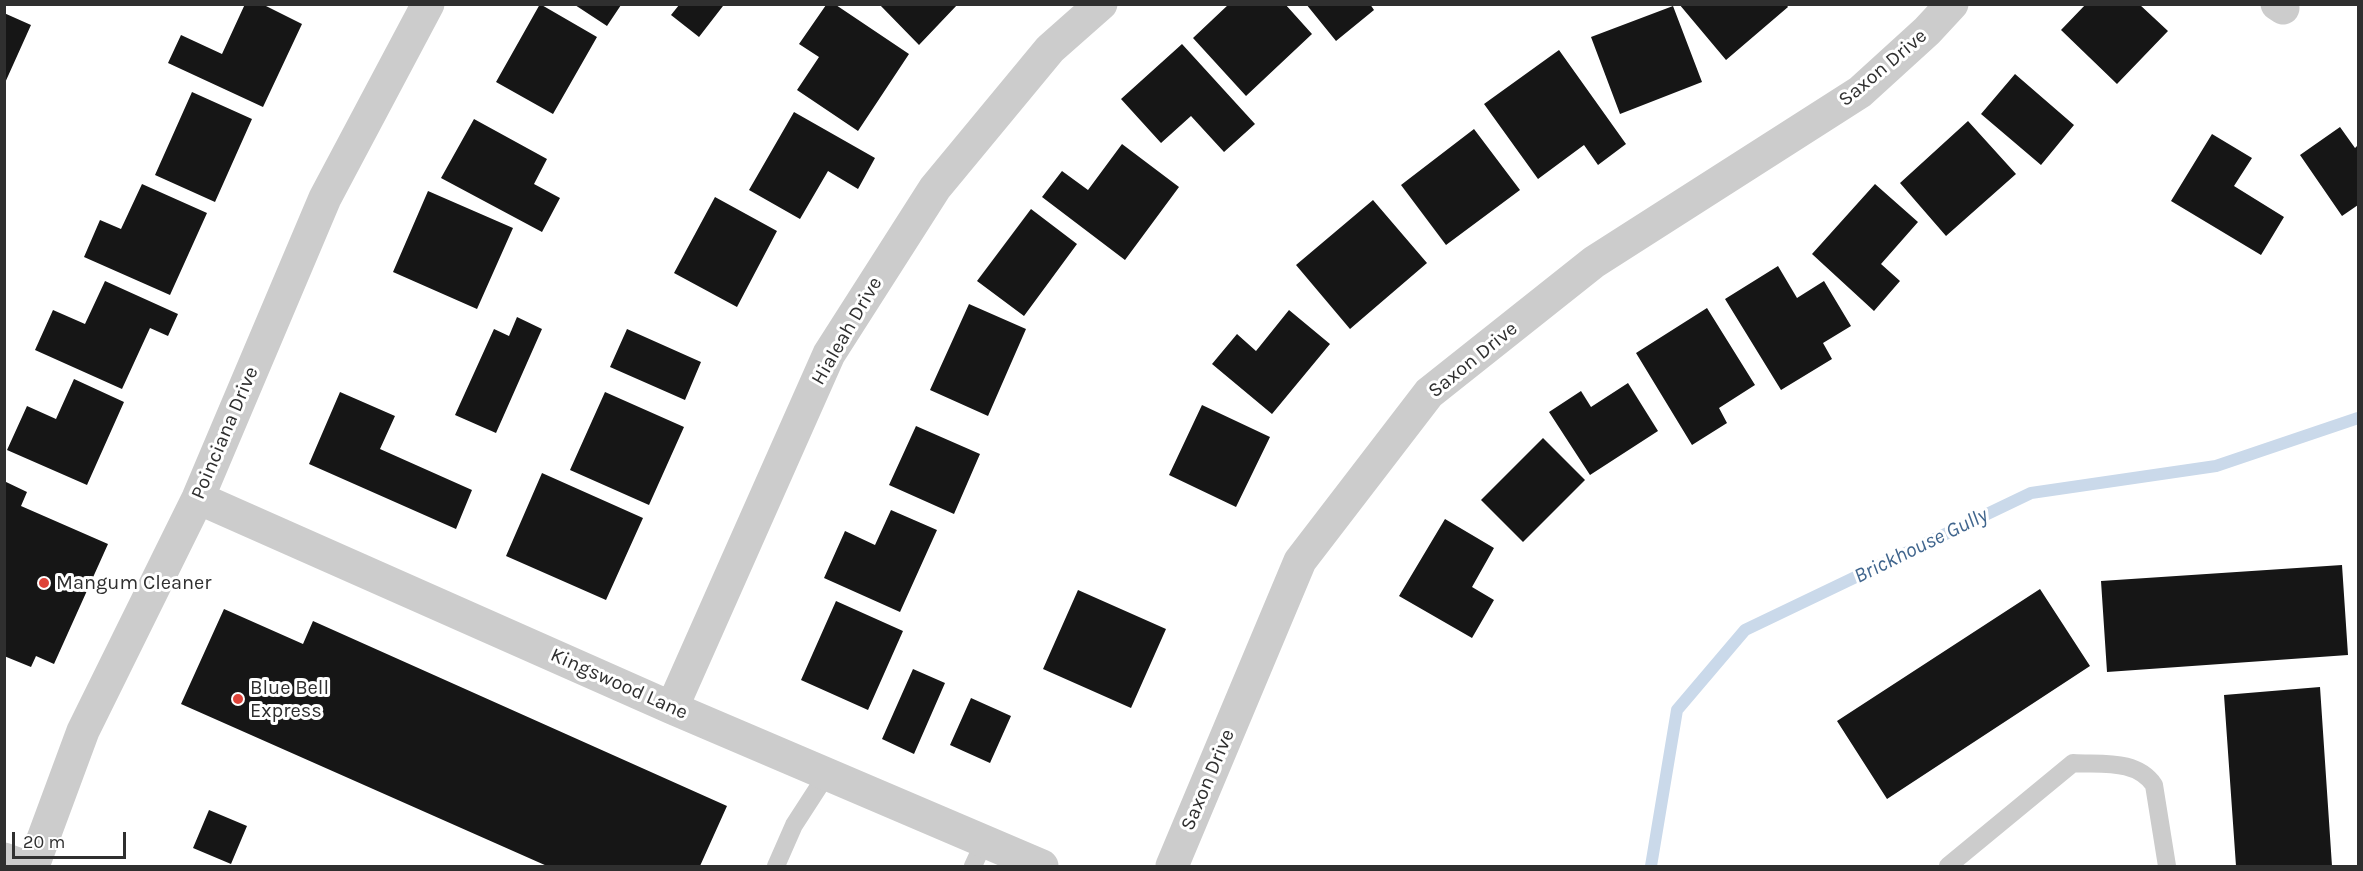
<!DOCTYPE html>
<style>
body{margin:0}
#map{position:relative;width:2363px;height:871px;overflow:hidden;background:#fff;font-family:Karla,sans-serif}
canvas{display:block}
.frame{position:absolute;inset:0;border:6px solid #2f2f2f;pointer-events:none}
.scale{position:absolute;left:12px;top:832px;width:114px;height:27px;box-sizing:border-box;border:3px solid #2f2f2f;border-top:0;padding-left:8px;font-size:18px;line-height:21px;white-space:nowrap;color:#2f2f2f;-webkit-text-stroke:4px #fff;paint-order:stroke}
</style>
<div id="map">
<canvas width="2363" height="871"></canvas>
<div class="frame"></div>
<div class="scale">20 m</div>
</div>
<script>
const ctx = document.querySelector('canvas').getContext('2d');
ctx.lineJoin = 'round';
function trace(path, color, width, dash) {
  ctx.strokeStyle = color;
  ctx.lineWidth = width;
  ctx.lineCap = dash ? 'butt' : 'round';
  ctx.setLineDash(dash || []);
  ctx.stroke(path);
}
function fillPath(path, color) {
  ctx.fillStyle = color;
  ctx.fill(path, 'evenodd');
}
function label(font, color, halo, rows, align = 'center') {
  ctx.font = font + ' Karla,sans-serif';
  ctx.lineWidth = 6;
  ctx.setLineDash([]);
  ctx.textBaseline = 'middle';
  ctx.strokeStyle = halo;
  ctx.fillStyle = color;
  for (const [text, x, y, turn = 0] of rows) {
    ctx.save();
    ctx.translate(x, y);
    ctx.rotate((+turn || 0) * Math.PI / 180);
    ctx.textAlign = isNaN(turn) ? turn : align;
    if (halo) ctx.strokeText(text, 0, 0);
    ctx.fillText(text, 0, 0);
    ctx.restore();
  }
}
trace(new Path2D(`
 M1651 866 1677 710 1745 630 2031 493 2216 466 2358 418`), '#cad9ea', 12);
fillPath(new Path2D(`
 M245 4H262L302 24 263 107 168 63 181 35 222 54Z
 M540 4 597 37 553 114 496 82Z
 M879 4H958L919 45Z
 M1229 4H1285L1312 34 1246 96 1193 38Z
 M1306 4H1370L1374 10 1336 41Z
 M1679 4H1786L1788 7 1726 60Z
 M2086 4H2139L2168 31 2117 84 2061 30Z
 M575 5H621L607 26Z
 M679 5H720L723 6 699 37 671 15Z
 M826 5H836L909 54 858 131 797 90 819 57 799 44Z
 M1673 6 1702 82 1620 114 1591 37Z
 M4 13 31 25 4 85Z
 M1182 44 1255 124 1224 152 1191 116 1161 143 1121 99Z
 M1559 50 1626 144 1598 165 1584 145 1538 179 1484 104Z
 M2015 74 2074 125 2041 165 1981 114Z
 M192 92 252 119 215 202 155 175Z
 M794 112 875 158 858 189 828 171 800 219 749 190Z
 M474 119 547 159 534 184 560 198 542 232 441 178Z
 M1968 121 2016 174 1946 236 1900 183Z
 M2340 127 2355 148 2358 145V205L2342 216 2300 155Z
 M1474 129 1520 190 1446 245 1401 185Z
 M2212 134 2252 158 2234 186 2284 217 2261 255 2171 201Z
 M1122 144 1179 187 1125 260 1042 197 1062 171 1088 190Z
 M142 184 207 213 170 295 84 257 100 220 121 229Z
 M1875 184 1918 222 1881 264 1900 281 1874 311 1812 254Z
 M428 191 513 228 477 309 393 272Z
 M715 197 777 231 737 307 674 273Z
 M1373 200 1427 263 1350 329 1296 265Z
 M1031 209 1077 244 1024 316 977 281Z
 M1778 266 1797 298 1824 281 1851 326 1823 343 1832 359 1781 390 1725 299Z
 M105 281 178 314 168 336 150 328 122 389 35 350 53 310 85 324Z
 M969 304 1026 329 988 416 930 390Z
 M1707 308 1755 385 1719 408 1727 423 1692 445 1636 353Z
 M1289 310 1330 344 1272 414 1212 364 1237 334 1256 351Z
 M517 317 542 329 496 433 455 415 494 329 509 336Z
 M627 329 701 362 685 400 610 367Z
 M74 379 124 402 87 485 7 450 27 406 56 419Z
 M1628 383 1658 431 1590 475 1549 412 1581 391 1591 407Z
 M340 392 395 416 380 449 472 490 456 529 309 464Z
 M605 392 684 427 649 505 570 470Z
 M1202 405 1270 437 1236 507 1169 475Z
 M916 426 980 454 954 514 889 485Z
 M1543 438 1585 480 1523 542 1481 500Z
 M542 473 643 518 606 600 506 556Z
 M4 481 27 492 21 506 108 544 54 664 36 656 31 667 4 656Z
 M891 510 937 530 900 612 824 578 845 531 875 545Z
 M1445 519 1494 548 1472 587 1494 600 1472 638 1399 596Z
 M2342 565 2348 655 2107 672 2101 581Z
 M2040 589 2090 666 1887 799 1837 721Z
 M1078 590 1166 629 1131 708 1043 669Z
 M836 601 903 631 868 710 801 680Z
 M224 609 303 644 313 621 727 806 700 866H547L181 704Z
 M913 669 945 683 914 754 882 739Z
 M2320 687 2332 866H2236L2224 695Z
 M971 698 1011 716 990 763 950 745Z
 M209 810 247 826 231 864 193 848Z`), '#161616');
trace(new Path2D(`
 M776 866 794 825 827 774
 M973 866 984 842
 M1948 866 2073 763C2102 765 2136 759 2154 785L2167 866`), '#ccc', 18);
trace(new Path2D(`
 M2277 4 2283 8
 M198 498 672 708 1042 866
 M672 708 829 354 935 188 1050 49 1101 4
 M33 866 83 731 198 498 325 198 428 4
 M1172 866 1300 561 1429 393 1594 262 1860 92 1927 31 1952 4`), '#ccc', 33);
trace(new Path2D(`
 M4 859 23 866`), '#ccc', 33);
for (const [x, y, r, color] of [
 [44,583,6,"#de4339"],
 [238,699,6,"#de4339"]
]) {
  const dot = new Path2D();
  dot.arc(x, y, r, 0, 2 * Math.PI);
  ctx.fillStyle = color;
  ctx.fill(dot);
  trace(dot, '#fff', 2);
}
label('20px', '#2f2f2f', '#fff', [
 ["Saxon Drive",1883,68,-40],
 ["Hialeah Drive",847,331,-60],
 ["Saxon Drive",1473,360,-39],
 ["Poinciana Drive",225,433,-67],
 ["Kingswood Lane",619,684,24],
 ["Saxon Drive",1208,780,-67]
]);
label('20px', '#2f2f2f', '#fff', [
 ["Mangum Cleaner",56,583],
 ["Blue Bell",250,688],
 ["Express",250,711]
], 'left');
label('italic 21px', '#40658d', '#fff', [
 ["Brickhouse Gully",1921,546,-26]
]);
</script>
